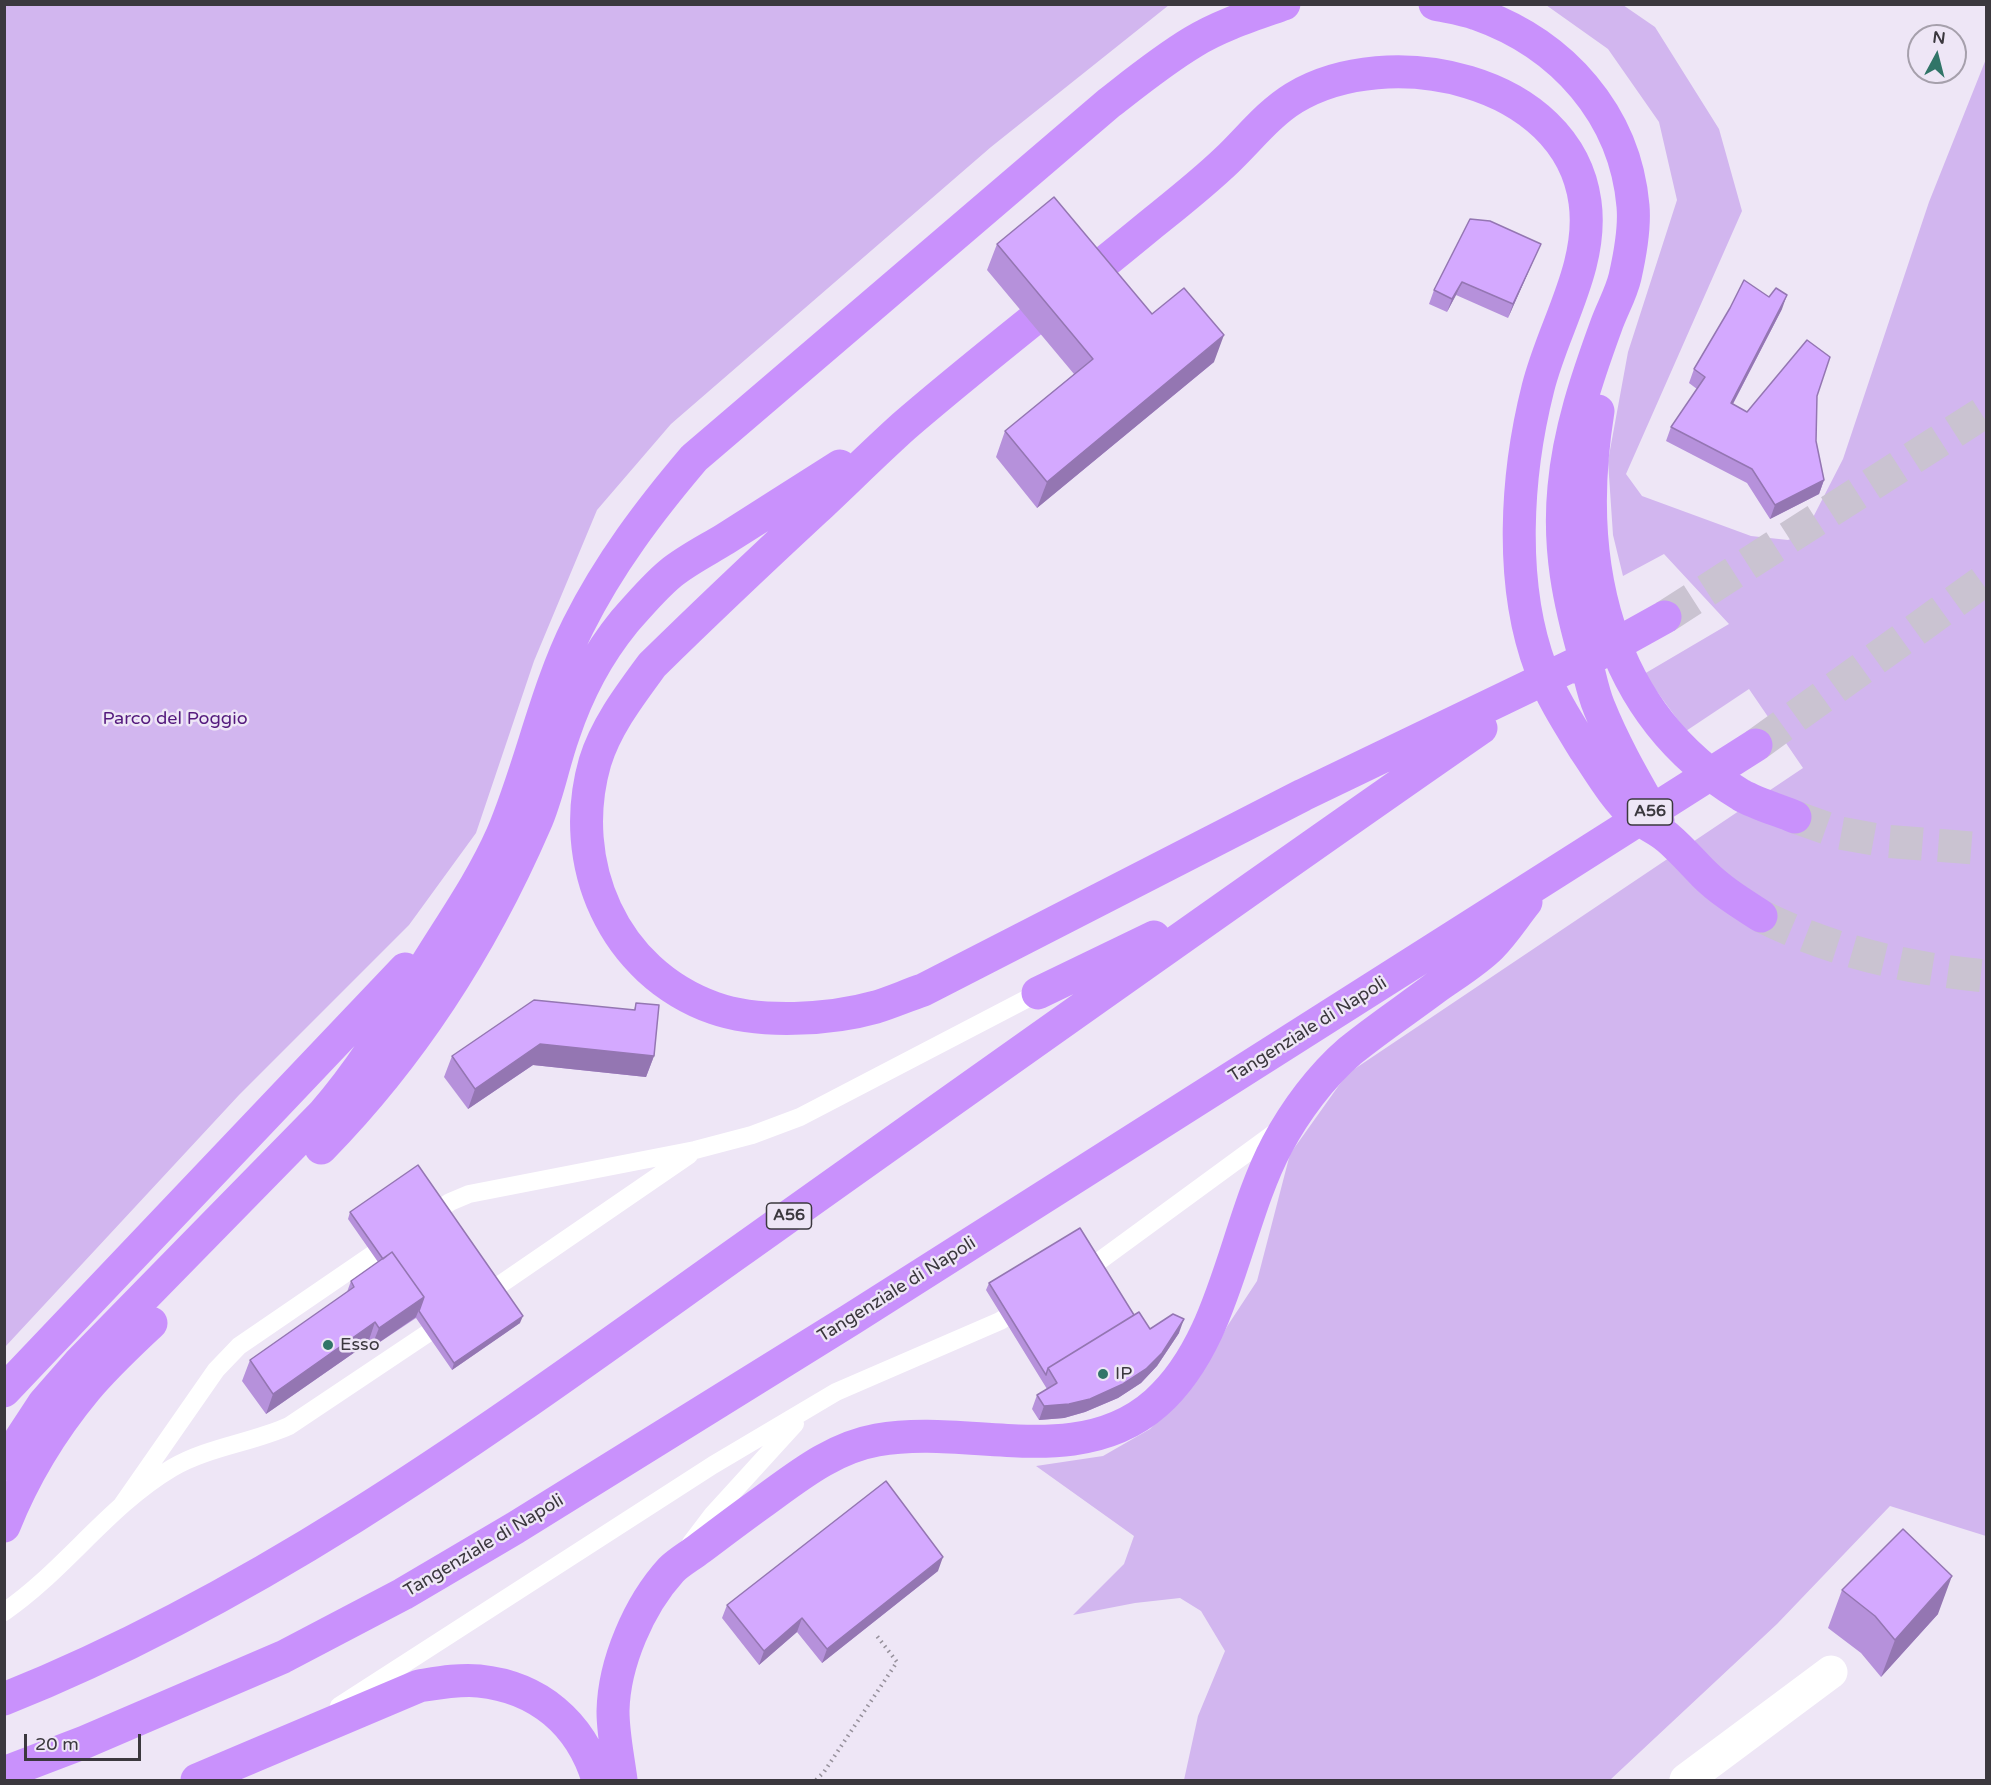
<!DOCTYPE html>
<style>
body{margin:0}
#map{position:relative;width:1991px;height:1785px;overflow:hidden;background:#eee6f6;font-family:"Varela Round",sans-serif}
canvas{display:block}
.frame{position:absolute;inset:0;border:6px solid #3b383e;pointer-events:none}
.north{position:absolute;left:1907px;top:24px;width:60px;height:60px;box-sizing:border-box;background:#eee6f6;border:2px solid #a6a0ac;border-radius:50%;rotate:7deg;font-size:16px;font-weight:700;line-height:24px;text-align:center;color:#3b383e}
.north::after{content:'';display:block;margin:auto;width:21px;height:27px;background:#317568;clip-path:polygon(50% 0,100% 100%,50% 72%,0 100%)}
.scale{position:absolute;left:24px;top:1734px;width:117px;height:27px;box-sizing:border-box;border:3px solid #3b383e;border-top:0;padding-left:8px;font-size:18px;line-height:21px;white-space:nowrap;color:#3b383e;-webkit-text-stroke:4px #eee6f6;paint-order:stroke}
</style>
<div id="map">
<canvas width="1991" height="1785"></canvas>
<div class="frame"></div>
<div class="north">N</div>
<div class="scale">20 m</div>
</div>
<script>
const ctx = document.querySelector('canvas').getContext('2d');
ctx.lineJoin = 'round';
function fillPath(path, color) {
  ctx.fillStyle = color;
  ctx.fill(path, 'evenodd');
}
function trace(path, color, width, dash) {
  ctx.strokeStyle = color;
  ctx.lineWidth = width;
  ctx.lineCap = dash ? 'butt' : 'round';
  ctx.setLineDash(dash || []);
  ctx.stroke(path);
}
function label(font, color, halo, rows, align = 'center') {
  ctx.font = font + ' "Varela Round",sans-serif';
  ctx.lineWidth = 5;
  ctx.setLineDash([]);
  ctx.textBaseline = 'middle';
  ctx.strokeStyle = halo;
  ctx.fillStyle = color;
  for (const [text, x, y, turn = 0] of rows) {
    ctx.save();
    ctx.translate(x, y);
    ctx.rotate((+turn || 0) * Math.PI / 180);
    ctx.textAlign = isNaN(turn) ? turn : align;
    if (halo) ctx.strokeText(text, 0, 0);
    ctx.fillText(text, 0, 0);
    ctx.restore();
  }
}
fillPath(new Path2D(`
 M5 4 1169 5 991 147 671 424 597 510 534 661 476 833 409 925 239 1095 5 1347Z
 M1546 5H1623L1655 27 1719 129 1742 211 1626 474 1642 496 1751 536 1788 540 1805 533 1843 459 1929 202 1986 59V1536L1890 1506 1777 1624 1610 1780H1184L1198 1716 1225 1651 1201 1611 1180 1598 1135 1603 1073 1615 1124 1564 1134 1536 1036 1466 1103 1456 1150 1429 1201 1374 1228 1325 1257 1281 1290 1154 1347 1074 1803 768 1749 689 1686 731 1644 674 1729 624 1664 554 1623 576 1613 535 1608 461 1628 352 1677 200 1659 122 1608 49Z`), '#d2b6ef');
trace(new Path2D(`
 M1665 617 1986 411
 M1756 745 1986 579
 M1795 817 1840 833 1884 841 1986 849
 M1761 916C1831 951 1909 969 1986 976`), '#cac3d1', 33, [33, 16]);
trace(new Path2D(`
 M816 1780 824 1772 897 1662 877 1636`), '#96909b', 4, [1.5, 4.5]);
trace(new Path2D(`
 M427 1218 450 1202 469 1194 695 1150 752 1135 800 1117 1038 993
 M1081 1273 1098 1262 1277 1131
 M482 1297 689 1155
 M122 1505 216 1370 239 1346 391 1242
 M691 1543 713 1514 795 1424
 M4 1612C65 1570 108 1506 172 1468 208 1447 251 1443 289 1426L446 1321
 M339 1706 713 1465 836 1392 1000 1321 1023 1307`), '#fff', 18);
trace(new Path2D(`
 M1686 1780 1831 1672`), '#fff', 33);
trace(new Path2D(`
 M1435 4C1449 7 1464 9 1477 14 1562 44 1625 114 1633 206 1635 229 1630 255 1625 277 1621 294 1612 309 1606 326 1587 378 1569 431 1564 487 1558 549 1569 602 1586 661 1590 676 1593 693 1599 707 1615 747 1637 784 1658 821
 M1598 411C1574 560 1604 711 1741 795 1757 804 1778 810 1795 817
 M1592 656 1303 795 923 990C908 995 892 1002 876 1007 830 1020 759 1024 714 1008 613 972 566 863 595 762 606 726 630 695 652 665 706 612 760 561 815 510 845 482 874 453 904 426 984 357 1068 293 1149 226 1175 205 1202 184 1227 160 1249 139 1268 114 1294 98 1388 41 1568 78 1585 202 1594 266 1553 327 1538 388 1516 475 1509 584 1541 669 1552 698 1569 724 1585 750 1600 772 1614 797 1634 815 1644 824 1658 829 1668 838 1681 849 1692 862 1704 874 1721 891 1741 903 1761 916
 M1575 667 1665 617
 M1038 993 1154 937
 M321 1148C412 1055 483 944 535 824 548 795 553 763 564 733 577 694 598 654 624 622 639 605 654 587 671 573 687 560 707 550 725 539 763 515 802 490 840 466
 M4 1391 405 969
 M4 1464 44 1403 79 1363 323 1114C365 1066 397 1011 431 957 456 917 483 878 502 835 531 767 545 692 578 626 609 564 649 511 694 458L1109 103C1136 82 1163 60 1193 42 1221 25 1253 15 1284 4
 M4 1526C24 1476 52 1430 86 1389 106 1365 129 1344 151 1323
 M4 1699C274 1591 505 1418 740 1251 986 1076 1233 900 1481 728
 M4 1773 85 1742 283 1657 403 1594 515 1528 850 1320 1756 745
 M197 1780 419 1686C438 1683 459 1679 479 1681 538 1687 581 1723 598 1780
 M621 1780C618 1757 613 1734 613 1711 614 1663 639 1605 671 1570 679 1562 690 1556 699 1549 719 1534 740 1518 761 1503 797 1477 832 1448 877 1440 968 1423 1078 1472 1156 1403 1226 1341 1234 1226 1277 1145 1295 1111 1321 1076 1350 1051 1377 1029 1407 1009 1435 988 1453 975 1475 962 1491 946 1504 933 1514 917 1526 902`), '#c991fc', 33);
fillPath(new Path2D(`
 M997 244 1152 314 1214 362 1037 508 996 457 1005 431 1074 374 987 270Z
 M1535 257 1508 318 1456 295 1447 312 1429 304 1434 290Z
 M1782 309 1733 404 1747 412 1817 396 1816 441 1824 480 1819 494 1770 519 1747 483 1666 441 1671 427 1697 389 1689 383 1694 369Z
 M636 1003 654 1056 646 1077 533 1065 468 1109 444 1077 452 1056 634 1010Z
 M350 1212 520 1323 452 1370 416 1318 371 1348 368 1343 266 1414 242 1381 250 1360 347 1292 351 1281 378 1262 348 1219Z
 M989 1283 1134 1315 1150 1329 1179 1333 1157 1366 1141 1383 1118 1398 1085 1412 1064 1418 1039 1420 1032 1409 1037 1395 1047 1389 986 1290Z
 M938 1571 822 1663 797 1632 759 1665 722 1618 727 1605Z
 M1842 1590 1938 1614 1881 1677 1861 1653 1828 1628Z`), '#b691db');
fillPath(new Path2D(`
 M1541 244 1535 257 1508 318 1513 304Z
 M1462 282 1456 295 1447 312 1452 299Z
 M1787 295 1782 309 1726 417 1731 403Z
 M1224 335 1214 362 1037 508 1047 482Z
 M1824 480 1819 494 1770 519 1775 505Z
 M540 1044 654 1056 646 1077 533 1065 468 1109 475 1089Z
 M424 1297 416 1317 371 1348 379 1328Z
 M523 1316 520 1323 452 1370 454 1363Z
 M1184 1319 1179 1333 1157 1366 1141 1383 1118 1398 1085 1412 1064 1418 1039 1420 1044 1406Z
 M375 1322 368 1343 266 1414 273 1394Z
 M943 1557 938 1571 822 1663 827 1649Z
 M1952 1576 1938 1614 1881 1677 1895 1640Z
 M802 1618 797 1632 759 1665 764 1651Z`), '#9476b2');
const building = new Path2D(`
 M1054 197 1152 314 1184 288 1224 335 1047 482 1005 431 1093 359 997 244Z
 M1470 219 1490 221 1541 244 1513 304 1462 282 1452 299 1434 290Z
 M1744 280 1769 297 1776 288 1787 295 1731 403 1747 412 1807 340 1830 357 1817 396 1816 441 1824 480 1775 505 1752 469 1671 427 1705 377 1694 369 1730 308Z
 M534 1000 635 1010 636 1003 659 1005 654 1056 540 1044 475 1089 452 1056Z
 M418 1165 523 1316 454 1363 419 1311 424 1297 392 1252 383 1259 350 1212Z
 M1080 1228 1134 1315 1048 1368 1046 1375 989 1283Z
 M392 1252 424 1297 379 1328 375 1322 273 1394 250 1360 354 1287 351 1281Z
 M1139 1312 1150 1329 1173 1314 1184 1319 1162 1353 1146 1369 1123 1384 1090 1399 1069 1404 1044 1406 1037 1395 1057 1383 1048 1368Z
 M886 1481 943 1557 827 1649 802 1618 764 1651 727 1605Z
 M1903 1529 1952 1576 1895 1640 1875 1616 1842 1590Z`);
fillPath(building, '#d4a9ff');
trace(building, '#9476b2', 1.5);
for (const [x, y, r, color] of [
 [328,1345,6,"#317568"],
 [1103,1374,6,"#317568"]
]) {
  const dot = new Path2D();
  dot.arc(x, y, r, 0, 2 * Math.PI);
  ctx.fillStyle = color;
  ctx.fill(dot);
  trace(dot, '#eee6f6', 2);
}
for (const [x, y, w] of [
 [1650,812,45],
 [789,1216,45]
]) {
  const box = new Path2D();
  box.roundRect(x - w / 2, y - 13, w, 26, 4.5);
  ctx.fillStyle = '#eee6f6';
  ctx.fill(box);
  trace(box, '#3b383e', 1.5);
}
label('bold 16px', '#3b383e', null, [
 ["A56",1650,812],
 ["A56",789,1216]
]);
label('18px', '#541a7d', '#eee6f6', [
 ["Parco del Poggio",175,719]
]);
label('18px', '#3b383e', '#eee6f6', [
 ["Tangenziale di Napoli",1308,1030,-32],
 ["Tangenziale di Napoli",897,1290,-32],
 ["Tangenziale di Napoli",484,1546,-31]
]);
label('18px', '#3b383e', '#eee6f6', [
 ["Esso",340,1345],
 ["IP",1115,1374]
], 'left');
</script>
